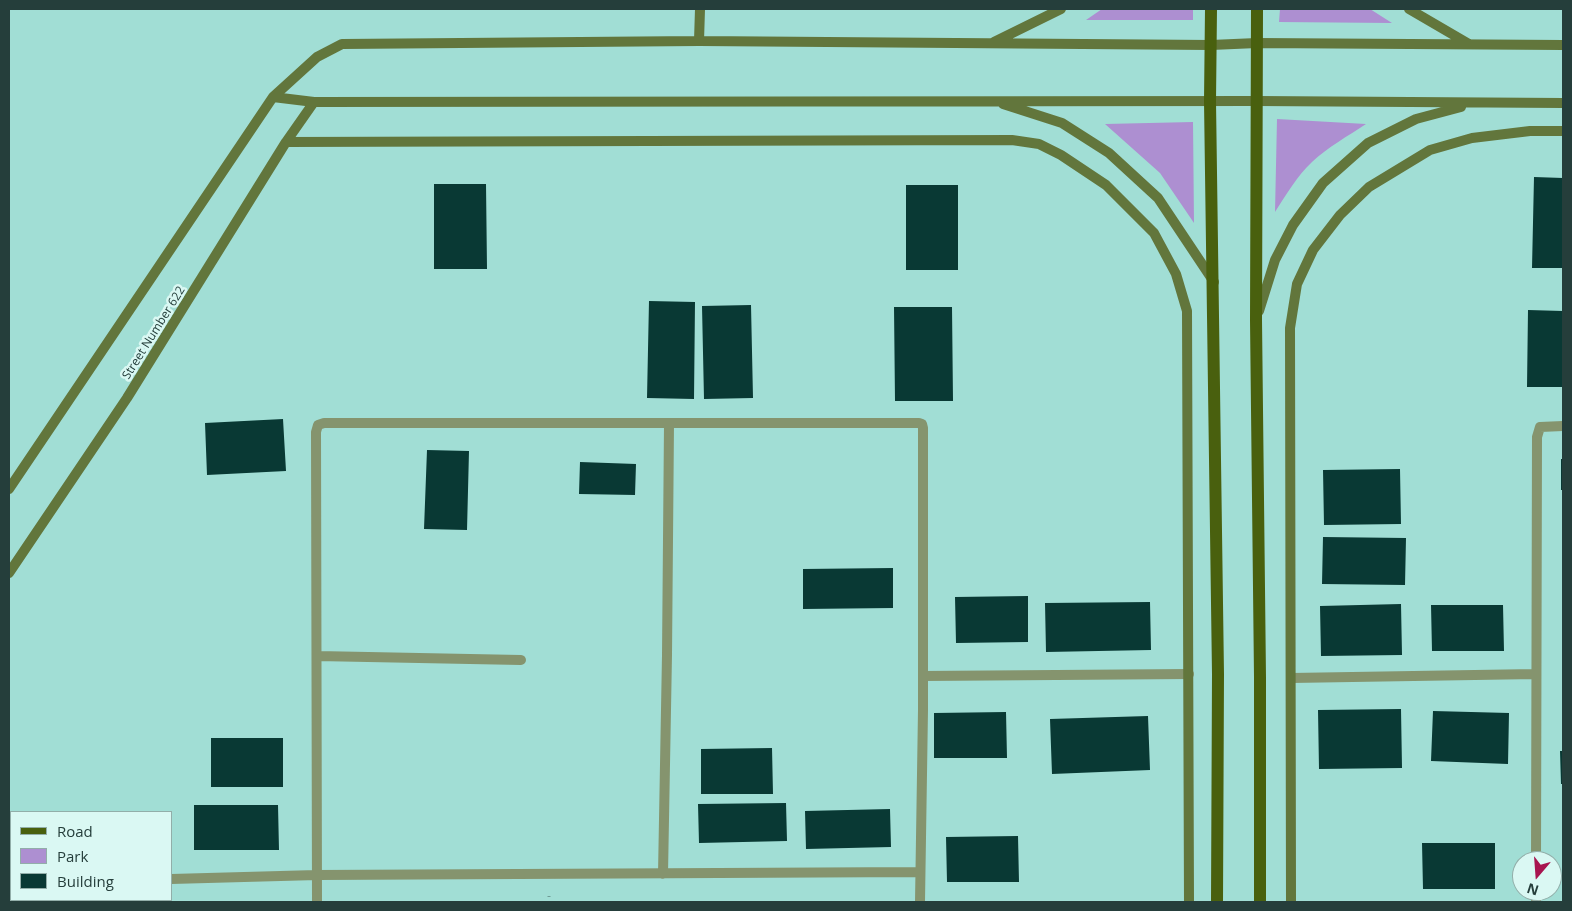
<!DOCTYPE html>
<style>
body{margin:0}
#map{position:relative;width:1572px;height:911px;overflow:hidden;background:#a1ded5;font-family:"Open Sans",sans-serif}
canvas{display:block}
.frame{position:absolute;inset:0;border:10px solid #253e3b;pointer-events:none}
.legend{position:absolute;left:10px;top:811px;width:162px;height:90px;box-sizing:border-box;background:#daf8f3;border:1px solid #92aea9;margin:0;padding:6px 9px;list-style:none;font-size:15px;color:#253e3b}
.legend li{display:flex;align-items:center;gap:10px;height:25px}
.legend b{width:25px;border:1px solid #92aea9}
.north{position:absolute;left:1512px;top:851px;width:50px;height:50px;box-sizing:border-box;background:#daf8f3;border:1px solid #92aea9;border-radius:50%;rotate:198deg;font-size:14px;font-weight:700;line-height:20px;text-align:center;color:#253e3b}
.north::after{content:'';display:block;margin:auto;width:18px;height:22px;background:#a7154f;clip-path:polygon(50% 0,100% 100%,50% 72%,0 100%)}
</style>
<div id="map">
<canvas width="1572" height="911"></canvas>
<div class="frame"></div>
<ul class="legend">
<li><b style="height:6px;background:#49600e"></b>Road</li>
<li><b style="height:14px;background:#ad8fd1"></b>Park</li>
<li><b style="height:14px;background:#093934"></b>Building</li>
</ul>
<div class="north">N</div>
</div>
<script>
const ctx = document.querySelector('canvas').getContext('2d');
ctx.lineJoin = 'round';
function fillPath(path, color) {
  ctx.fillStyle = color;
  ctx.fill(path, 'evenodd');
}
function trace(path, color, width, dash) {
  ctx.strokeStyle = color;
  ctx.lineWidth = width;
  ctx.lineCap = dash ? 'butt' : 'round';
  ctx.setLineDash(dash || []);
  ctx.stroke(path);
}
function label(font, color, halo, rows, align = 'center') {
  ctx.font = font + ' "Open Sans",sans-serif';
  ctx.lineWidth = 5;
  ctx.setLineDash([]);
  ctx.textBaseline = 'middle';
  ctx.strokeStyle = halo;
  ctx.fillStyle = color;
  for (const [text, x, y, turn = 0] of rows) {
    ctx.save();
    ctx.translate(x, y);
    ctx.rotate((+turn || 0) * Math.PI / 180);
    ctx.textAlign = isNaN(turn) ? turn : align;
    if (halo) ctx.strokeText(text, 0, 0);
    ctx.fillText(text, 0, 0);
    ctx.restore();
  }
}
fillPath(new Path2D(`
 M1102 9H1193V20H1086Z
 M1280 9H1370L1392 23 1279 22Z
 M1277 119 1366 124C1348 136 1328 147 1312 162 1297 176 1286 195 1275 212Z
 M1193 122 1194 223 1160 173 1105 124Z`), '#ad8fd1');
fillPath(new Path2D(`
 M1534 177 1563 178V268H1532Z
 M434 184H486L487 269H434Z
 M906 185H958V270H906Z
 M649 301 695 302 694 399 647 398Z
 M751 305 753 398 704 399 702 306Z
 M894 307H952L953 401H895Z
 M1528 310 1563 311V387H1527Z
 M283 419 286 471 207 475 205 423Z
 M427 450 469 451 467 530 424 529Z
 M1561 459H1563V490H1561Z
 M580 462 636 464 635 495 579 494Z
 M1400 469 1401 524 1324 525 1323 470Z
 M1323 537 1406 538 1405 585 1322 584Z
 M893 568V608L803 609V569Z
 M1028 596V642L956 643 955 597Z
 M1150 602 1151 650 1046 652 1045 603Z
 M1401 604 1402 655 1321 656 1320 606Z
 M1431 605H1503L1504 651H1432Z
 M1401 709 1402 768 1319 769 1318 710Z
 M1433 711 1509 713 1508 764 1431 761Z
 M1006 712 1007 758H934V713Z
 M1148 716 1150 770 1052 774 1050 719Z
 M211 738H283V787H211Z
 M772 748 773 794H701V749Z
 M1560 751H1563V784H1561Z
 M786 803 787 841 699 843 698 804Z
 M194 805H278L279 850H194Z
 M890 809 891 847 806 849 805 811Z
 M1018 836 1019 882H947L946 837Z
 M1422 843H1495V889H1423Z`), '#093934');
trace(new Path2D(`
 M549 902V893`), '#6e9c96', 3, [1, 4]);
trace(new Path2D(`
 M317 656 521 660
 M923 676 1189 674
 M1291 678 1536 674
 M9 841 11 842
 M1536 861 1537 437 1540 427 1563 426
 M663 874 667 655 669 424
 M171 879 317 875 919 872
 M71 902V900
 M317 902 316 432 318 425 324 423H919L922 424 923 428V710L920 902
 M1536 902V891`), '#85946e', 10);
trace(new Path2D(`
 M1409 9 1469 44
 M699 41 700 9
 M994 42 1061 9
 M273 97 314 102 1257 101 1563 103
 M1003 104 1062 123 1109 153 1158 198 1214 282
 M286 142 1012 140 1039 144 1061 155 1106 185 1154 233 1176 274 1187 311 1189 902
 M1259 311 1275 260 1293 225 1323 183 1368 143 1416 119 1461 107
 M9 489 273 97 317 57 342 44 699 41 1211 45 1257 43 1563 45
 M9 573 127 398 286 142 314 102
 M1291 902 1290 328 1297 284 1313 250 1340 215 1369 187 1430 150 1472 138 1530 131H1563`), '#62763c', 10);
trace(new Path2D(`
 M1211 9 1210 101 1218 674 1217 902
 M1257 9 1256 320 1260 677V902`), '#49600e', 12);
label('12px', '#253e3b', '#daf8f3', [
 ["Street Number 622",154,333,-58]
]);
</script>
